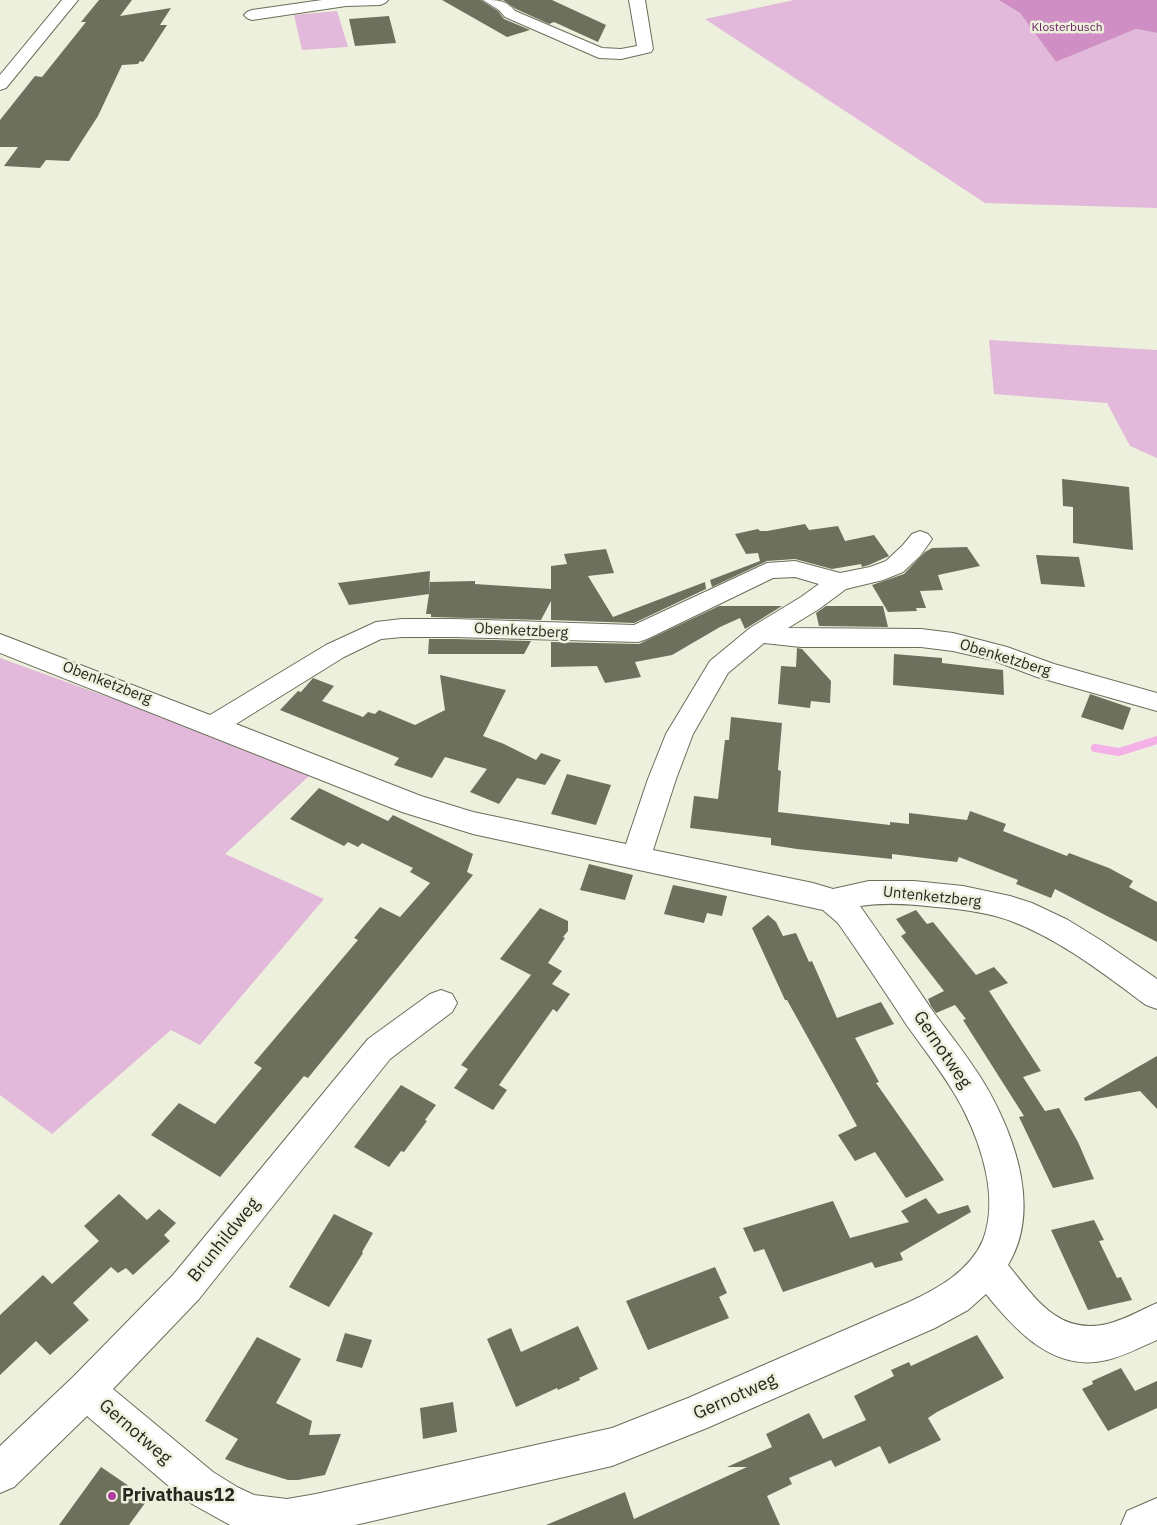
<!DOCTYPE html>
<style>
body{margin:0}
canvas{display:block;background:#edf0dc}
</style>
<canvas width="1157" height="1525"></canvas>
<script>
const ctx = document.querySelector('canvas').getContext('2d');
ctx.lineJoin = 'round';
function fillPath(path, color) {
  ctx.fillStyle = color;
  ctx.fill(path, 'evenodd');
}
function trace(path, color, width, dash) {
  ctx.strokeStyle = color;
  ctx.lineWidth = width;
  ctx.lineCap = dash ? 'butt' : 'round';
  ctx.setLineDash(dash || []);
  ctx.stroke(path);
}
function label(font, color, halo, rows, align = 'center') {
  ctx.font = font + ' "IBM Plex Sans",sans-serif';
  ctx.lineWidth = 5;
  ctx.setLineDash([]);
  ctx.textBaseline = 'middle';
  ctx.strokeStyle = halo;
  ctx.fillStyle = color;
  for (const [text, x, y, turn = 0] of rows) {
    ctx.save();
    ctx.translate(x, y);
    ctx.rotate((+turn || 0) * Math.PI / 180);
    ctx.textAlign = isNaN(turn) ? turn : align;
    if (halo) ctx.strokeText(text, 0, 0);
    ctx.fillText(text, 0, 0);
    ctx.restore();
  }
}
fillPath(new Path2D(`
 M794 0H997L1020 13 1056 62 1136 29 1157 33V208L985 203 705 19Z
 M337 11 348 47 302 50 294 15Z
 M989 340 1157 350V458L1130 446 1107 403 994 394Z
 M0 658 197 729 309 776 225 854 324 899 200 1045 171 1030 52 1134 0 1095Z`), '#e2b9da');
fillPath(new Path2D(`
 M998 0H1157V33L1136 29 1056 62 1020 13Z`), '#cf8fc4');
trace(new Path2D(`
 M1095 748 1119 752 1157 740`), '#f4b1e8', 8);
fillPath(new Path2D(`
 M99 0H132L120 16 171 8 160 25H167L143 62 140 61 138 64 122 65 98 116 69 161 46 160 40 168 4 166 18 147H0V120L35 76 42 77 86 22H81Z
 M442 0H481L498 11 504 19 530 30 507 37Z
 M503 0H552L606 25 598 42 554 22 549 24 516 9Z
 M389 16 396 43 355 46 349 19Z
 M1062 479 1129 487 1133 550 1073 543V507L1063 506Z
 M805 524 809 530 838 526 845 541 874 535 889 556 869 565 862 567 861 564 832 569 795 559 767 561 712 587 710 580 760 561 758 553 746 554 735 534 758 529 760 531H767Z
 M967 547 980 566 938 575 943 590 920 591 926 608H916L917 611 888 612 872 585 904 574 925 552 932 548Z
 M606 549 614 573 588 576 613 617 705 582 706 589 634 623 551 620V601L541 620 431 617V614H426L429 594 349 605 338 583 430 571 429 594 430 582 475 581V584L551 589V566L567 564 564 554Z
 M1036 555 1079 557 1085 587 1041 584Z
 M719 606H782L745 629 740 618 720 627 672 655 635 662 641 677 605 683 597 666 551 667V642L639 644Z
 M826 606H883L888 627 819 626 816 613Z
 M429 639H454L531 641 524 654H428Z
 M797 648 802 649 831 681 830 703 811 701 810 708 778 704 781 666 796 667Z
 M894 654 942 658V663L1003 670 1004 695 893 685Z
 M440 675 506 690 483 736 504 744 536 760 541 753 561 760 545 785 517 778 499 804 470 792 487 769 445 757 432 778 394 765 399 758 280 710 298 691 301 692 313 678 334 686 322 701 363 717 368 712 375 714 379 710 415 725 445 710Z
 M1090 694 1131 708 1123 730 1081 717Z
 M731 717 782 723 778 770 781 771 778 812 890 825V822L909 824V813L967 820 970 811 1006 824 1003 831 1067 856 1069 853 1109 868 1133 881 1129 887 1157 902V942L1055 889 1051 898 1016 884 1018 880 959 857 957 862 892 854V859L797 849 771 845V838L690 828 694 796 718 799 725 740H729Z
 M567 774 611 785 596 825 551 814Z
 M319 788 388 821 393 815 473 854 467 872 473 875 308 1078 304 1076 220 1177 151 1135 179 1103 215 1124 262 1068 254 1063 358 940 354 938 380 907 400 917 430 883 410 872 413 868 362 843 358 847 348 842 344 846 290 819Z
 M589 864 633 875 625 900 580 890Z
 M673 885 727 896 722 916 707 913 704 923 664 914Z
 M540 908 568 921V931L563 937 565 938 548 963 562 971 552 984 570 994 557 1012 553 1009 499 1085 507 1090 493 1110 454 1088 468 1069 461 1065 531 975 500 959Z
 M916 910 927 924 933 922 976 975 994 967 1008 983 989 991 1041 1071 1023 1077 1045 1111 1059 1108 1078 1142 1094 1179 1053 1188 1019 1117 1024 1116 963 1020 966 1019 955 1005 936 1013 931 1006 928 999 944 991 901 936 906 933 896 919Z
 M768 915 776 922 783 936 796 933 809 962 812 961 837 1018 881 1002 894 1024 855 1038 879 1082 876 1083 944 1180 906 1198 875 1152 855 1161 838 1135 857 1126 787 1000H785L752 928Z
 M1157 1056V1109L1140 1091 1085 1101 1084 1098Z
 M401 1085 436 1105 425 1120 427 1121 404 1152 401 1151 389 1167 354 1147Z
 M119 1194 147 1220 159 1209 176 1223 164 1235 170 1241 133 1275 126 1268 118 1273 111 1267 73 1303 89 1320 50 1355 36 1341 0 1375V1315L43 1275 52 1284 99 1241 84 1226Z
 M926 1198 938 1214 968 1205 971 1212 900 1253 903 1260 875 1268 872 1262 783 1292 764 1249 754 1252 743 1228 833 1201 850 1238 909 1222 901 1211Z
 M334 1214 373 1233 362 1252 363 1253 329 1307 289 1287Z
 M1094 1220 1104 1240 1099 1241 1117 1278 1121 1277 1132 1300 1088 1310 1051 1230Z
 M715 1267 727 1293 719 1297 729 1318 648 1350 626 1301Z
 M578 1326 598 1369 579 1378 580 1380 558 1390 557 1388 516 1407 487 1339 511 1328 521 1352Z
 M345 1333 372 1340 362 1368 336 1361Z
 M977 1335 1004 1378 937 1412 928 1418 941 1440 889 1464 880 1446 835 1467 831 1460 789 1478 792 1484 767 1496 780 1525H546L625 1492 634 1519 747 1467H727L772 1447 766 1434 809 1413 823 1439 866 1420 854 1396 894 1376 891 1370 909 1362 911 1366Z
 M257 1337 301 1359 276 1403 312 1421 309 1435 341 1434 325 1475 298 1480H288L246 1467 225 1459 238 1439 205 1421Z
 M1121 1368 1135 1391 1157 1381V1408L1108 1431 1082 1389 1093 1384 1092 1381Z
 M453 1402 457 1432 423 1439 420 1408Z
 M101 1467 148 1499 129 1525H59Z`), '#6e705e');
const minor = new Path2D(`
 M62 0H78L6 88 0 90V75Z
 M322 0H388L385 3 380 5 346 6 252 20 247 18 244 15 247 12 252 10Z
 M483 0C498 0 506 0 515 11L602 48 621 49 637 46 629 0H645L653 49 651 52 621 59 599 58 505 17 499 10Z
 M920 531 928 534 932 539 920 556 903 572 883 580 846 589 819 609 788 628 921 629 953 633 1007 647 1054 664 1157 693V711L1037 677 992 660 953 651 921 647H801L764 643 728 673 693 734 676 779 653 850 813 883 833 889 869 881H914L963 886 1010 896 1032 903 1068 920 1102 941 1157 979V1009L1146 1005C1104 974 1061 940 1011 921 987 912 961 909 936 907 911 904 886 902 860 906 885 942 910 977 934 1013 952 1037 972 1062 987 1088 1016 1139 1041 1211 1008 1265 1036 1299 1058 1335 1107 1324 1124 1320 1141 1310 1157 1303V1340C1141 1347 1124 1356 1107 1360 1054 1373 1016 1331 986 1294L968 1310 935 1328 707 1428 612 1466 355 1525H230L185 1500 87 1416 14 1487 0 1493V1446L73 1377 173 1275 368 1039 430 994 441 990 452 994 457 1003 452 1012 390 1059 199 1299 113 1389 213 1472 237 1487 254 1495 287 1499 316 1494 612 1428 688 1398 909 1302C937 1289 970 1271 983 1240 999 1199 982 1146 963 1109 949 1081 926 1052 908 1027 885 992 862 957 838 923L823 910 473 834 402 812 0 653V634L210 715 326 645 376 622 402 619H454L634 625 767 563 795 561 840 573 870 567 886 561 903 545 912 534ZM795 577 819 584 801 597 750 628 710 661 666 734 648 779 626 844 473 812 421 796 236 724 344 657 381 639 402 637H454L638 642 647 639 773 578Z
 M1157 1498V1525H1121L1127 1511Z`);
trace(minor, '#6c6e5c', 2);
fillPath(minor, '#fff');
for (const [x, y, r, color] of [
 [112,1496,5,"#ad40a0"]
]) {
  const dot = new Path2D();
  dot.arc(x, y, r, 0, 2 * Math.PI);
  ctx.fillStyle = color;
  ctx.fill(dot);
  trace(dot, '#edf0dc', 2);
}
label('12px', '#6c2163', '#edf0dc', [
 ["Klosterbusch",1067,28]
]);
label('15px', '#262720', '#edf0dc', [
 ["Obenketzberg",521,631,3],
 ["Obenketzberg",1005,658,17],
 ["Obenketzberg",107,683,21],
 ["Untenketzberg",932,897,6]
]);
label('18px', '#262720', '#edf0dc', [
 ["Gernotweg",942,1050,56],
 ["Brunhildweg",224,1240,-51],
 ["Gernotweg",735,1397,-24],
 ["Gernotweg",135,1432,41]
]);
label('bold 18px', '#262720', '#edf0dc', [
 ["Privathaus12",122,1496]
], 'left');
</script>
